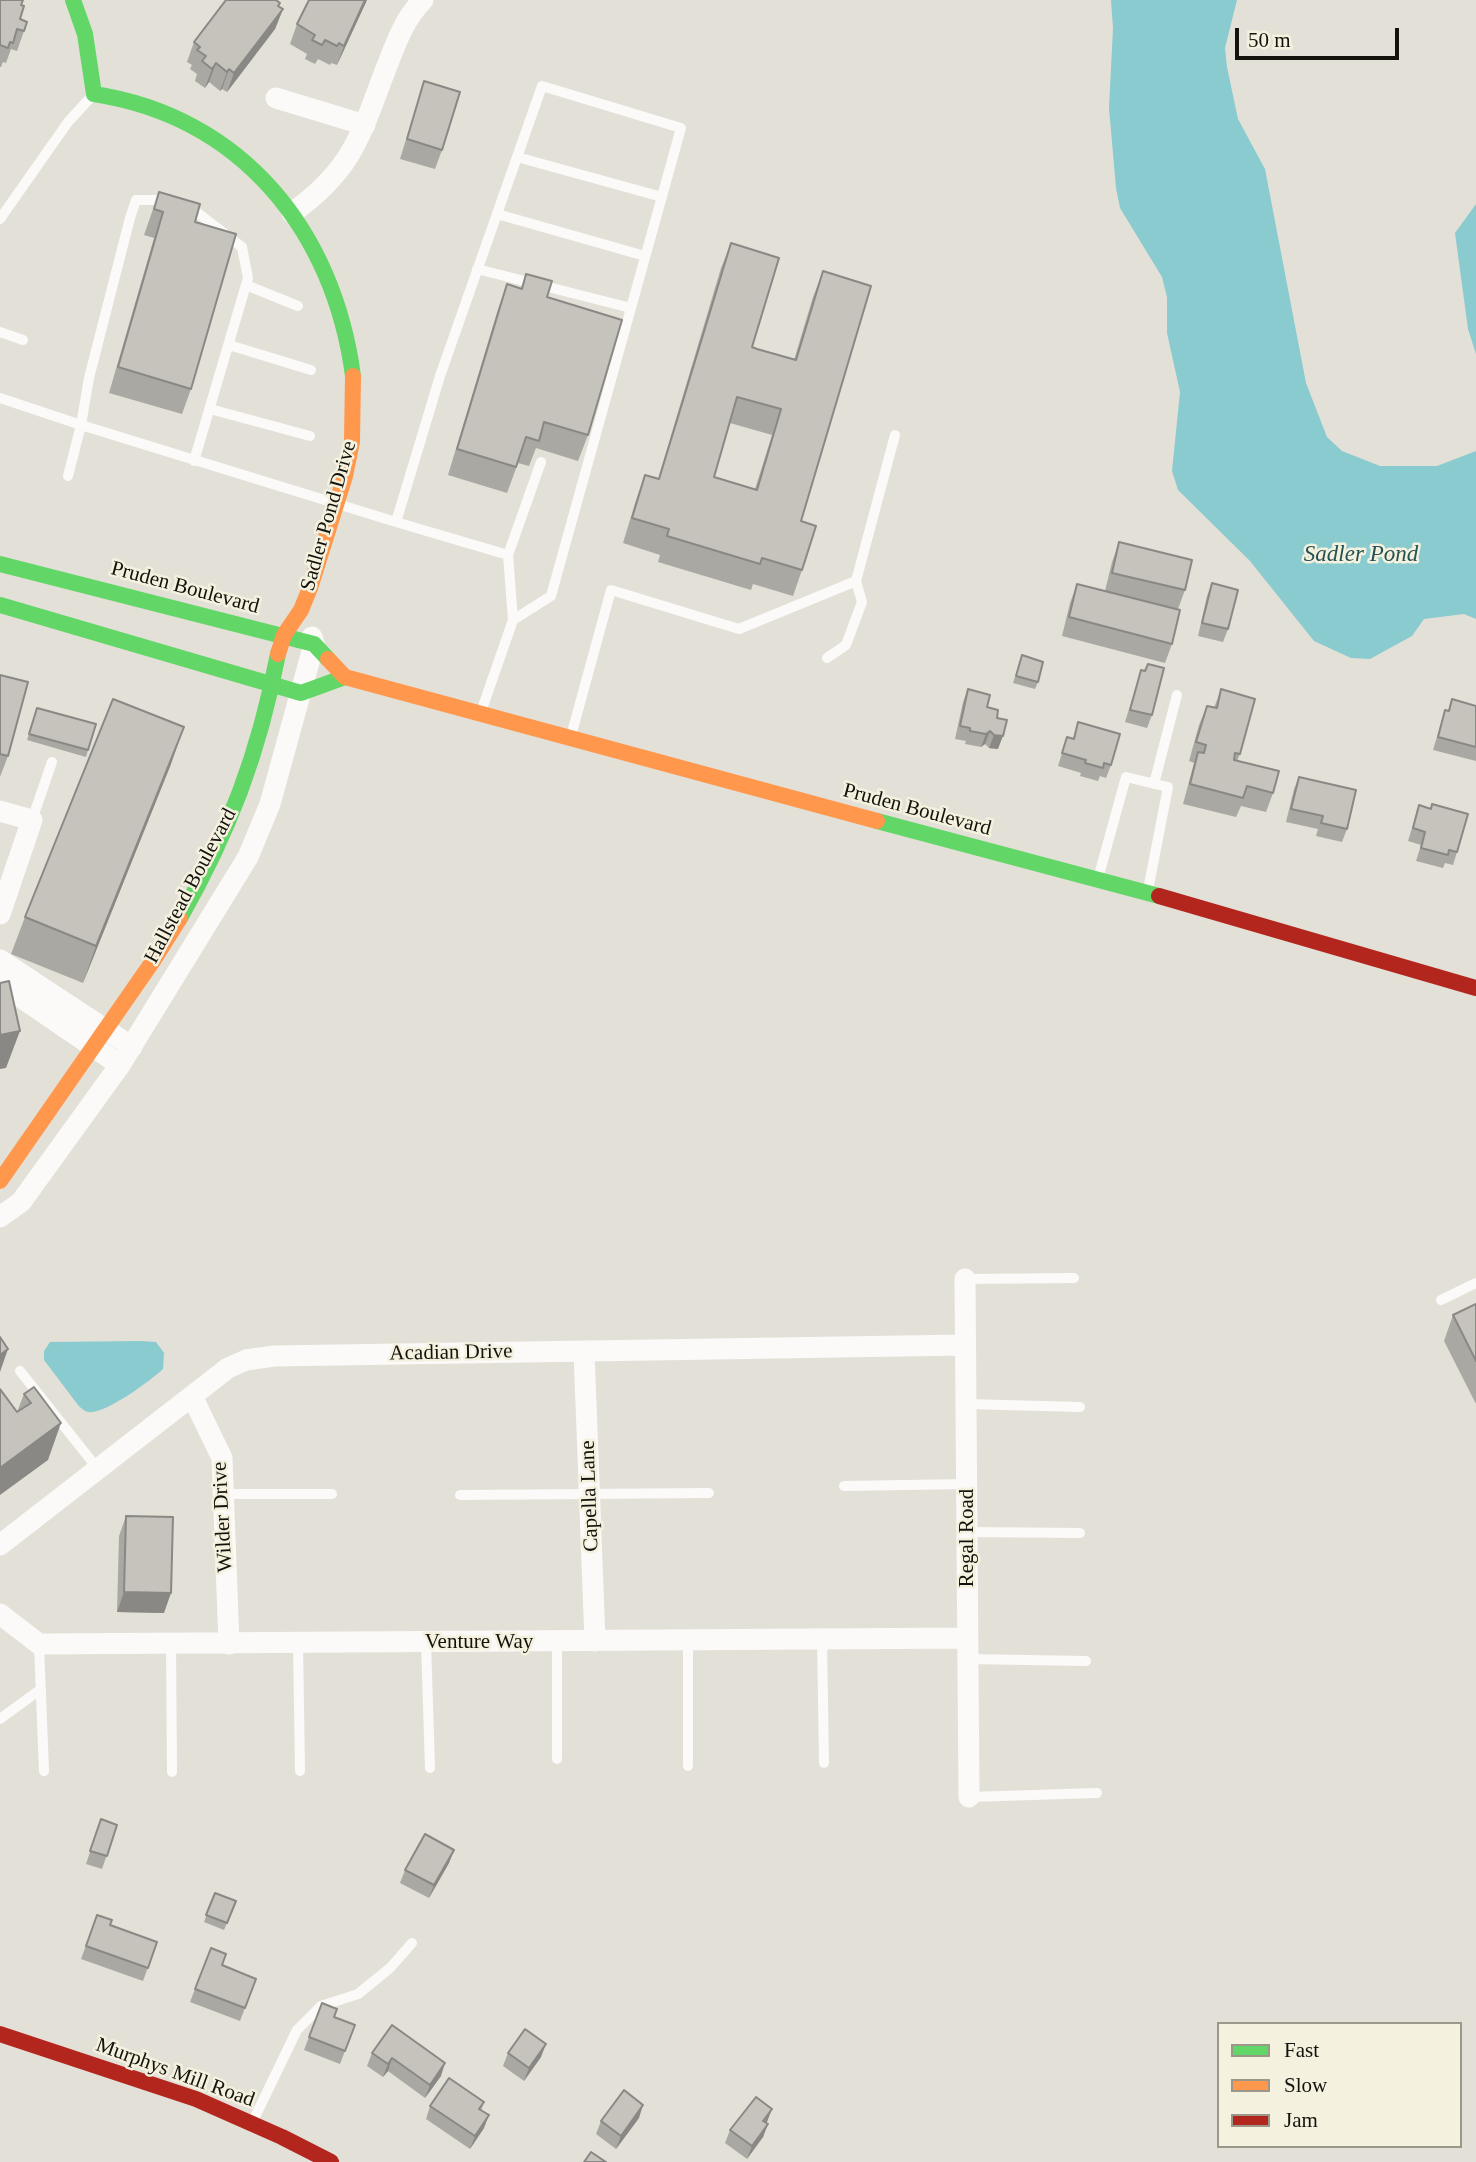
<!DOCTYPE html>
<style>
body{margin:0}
#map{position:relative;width:1476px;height:2162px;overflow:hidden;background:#e3e0d7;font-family:Georgia,serif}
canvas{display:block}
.legend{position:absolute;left:1217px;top:2022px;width:245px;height:126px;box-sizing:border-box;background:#f5f1df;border:2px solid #9b988b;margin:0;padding:9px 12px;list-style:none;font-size:21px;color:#14120c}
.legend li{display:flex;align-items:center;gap:14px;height:35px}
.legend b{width:35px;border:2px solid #9b988b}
.scale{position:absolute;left:1235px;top:28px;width:164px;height:32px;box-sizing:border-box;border:4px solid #14120c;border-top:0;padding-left:9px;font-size:21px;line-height:24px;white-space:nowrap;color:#14120c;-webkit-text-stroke:5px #f5f1df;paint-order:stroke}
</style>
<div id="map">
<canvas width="1476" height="2162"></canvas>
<ul class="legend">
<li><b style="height:9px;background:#63d668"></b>Fast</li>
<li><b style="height:9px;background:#ff974d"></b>Slow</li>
<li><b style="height:9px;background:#b3261e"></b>Jam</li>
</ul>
<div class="scale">50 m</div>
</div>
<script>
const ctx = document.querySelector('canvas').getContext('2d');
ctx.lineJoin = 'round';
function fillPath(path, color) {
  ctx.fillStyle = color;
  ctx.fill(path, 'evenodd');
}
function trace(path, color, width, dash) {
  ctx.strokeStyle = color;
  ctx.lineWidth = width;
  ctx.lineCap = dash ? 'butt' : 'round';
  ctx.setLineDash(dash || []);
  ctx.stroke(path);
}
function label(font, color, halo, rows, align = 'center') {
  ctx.font = font + ' Georgia,serif';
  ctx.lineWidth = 5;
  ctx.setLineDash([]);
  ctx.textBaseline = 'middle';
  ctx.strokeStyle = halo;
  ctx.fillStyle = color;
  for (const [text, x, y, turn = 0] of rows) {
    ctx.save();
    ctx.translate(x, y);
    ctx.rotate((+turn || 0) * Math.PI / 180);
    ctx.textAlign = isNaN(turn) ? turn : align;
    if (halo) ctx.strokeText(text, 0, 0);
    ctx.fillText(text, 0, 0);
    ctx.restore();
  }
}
fillPath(new Path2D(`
 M1111 0H1237L1225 48 1227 67 1238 119 1265 169 1306 383 1327 437 1342 451 1380 466H1437L1476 451V619L1464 614 1424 619 1412 636 1370 659 1351 658 1314 641 1250 561 1178 490 1172 471 1180 392 1167 333V297L1162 277 1120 208 1116 188 1109 108 1113 28Z
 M1476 204V354L1468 329 1455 233Z
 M141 1341 156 1342 164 1353 163 1369C150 1381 109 1411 92 1412 86 1413 82 1409 78 1405L44 1360V1351L50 1342Z`), '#89cbcf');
trace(new Path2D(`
 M517 157 662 197
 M167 200H136L130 218 89 378 81 425 396 522 440 376 542 86 681 128 551 596 513 620 481 712
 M186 204 242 247 248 278 194 461
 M497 214 645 256
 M0 219 68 122 92 96
 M477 269 631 308
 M246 285 298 306
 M0 332 23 340
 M229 345 311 370
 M0 398 81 425 68 476
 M210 409 310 436
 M396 522 508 555 513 620
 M508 555 541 462
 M827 658 846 645 862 602 856 581
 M571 736 611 590 739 629 856 581 895 435
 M1154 784 1177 695
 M32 820 52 762
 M1099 875 1126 777 1168 787 1148 890
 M965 1279 1074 1278
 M1441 1300 1476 1283
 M20 1371 98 1469
 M966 1404 1080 1407
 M844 1486 967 1484
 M223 1494H332
 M460 1495 709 1493
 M967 1532 1080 1533
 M822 1639 824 1763
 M426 1642 430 1768
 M298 1643 300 1771
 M39 1644 44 1771
 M171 1644 172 1772
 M968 1659 1086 1661
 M0 1719 41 1689
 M557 1759V1641
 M688 1766V1640
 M969 1797 1097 1793
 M253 2121 297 2030 321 2006 358 1994 390 1968 412 1943`), '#fbfaf9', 10);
trace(new Path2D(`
 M276 98 365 125
 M292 213C352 170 360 137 385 71 395 46 403 20 423 0
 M0 811 32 820 0 914
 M0 960 132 1047
 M0 983 120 1065
 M0 1217 21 1202 120 1065 248 857 270 804 314 644 312 637
 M965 1279 969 1797
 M584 1351 595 1641
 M192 1396 222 1458 229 1644
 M0 1545 228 1368 246 1360 274 1356 965 1345
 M0 1614 39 1644 968 1638`), '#fbfaf9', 21);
trace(new Path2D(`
 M73 0 85 34 94 94C243 117 334 232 353 376
 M0 564 314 644 328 659
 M0 605 301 693 345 677
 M877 821 1159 896
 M180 918C229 832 259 753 278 654`), '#63d668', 16);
trace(new Path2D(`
 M278 654 284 635 301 610 310 588 345 476 352 442 353 376
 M328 659 345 677 877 821
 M0 1181 153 961 180 918`), '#ff974d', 16);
trace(new Path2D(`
 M1159 896 1476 988
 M0 2034 196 2099 282 2137 331 2162`), '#b3261e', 16);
fillPath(new Path2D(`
 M0 0 21 5 20 19 24 31 17 51 11 49 6 63 3 62 1 67H0Z
 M367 0 337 65 331 63 330 65 318 59 315 64 305 59 307 54 290 44 297 24Z
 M280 3 278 6 283 9 275 29 227 92 222 89 220 91 209 82 205 88 195 81 197 74 190 69 192 65 187 62 194 42Z
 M424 81 442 150 435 169 400 159Z
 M159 192 195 222 191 389 182 414 109 393 154 238 144 235Z
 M731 243 752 347 794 360 813 297 823 271 801 521 802 570 793 596 753 584 751 590 658 562 660 555 623 543 636 500 645 475 658 479 721 268ZM730 423 772 435 755 489 714 477Z
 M526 274 547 297 588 435 578 461 536 448 529 466 518 463 507 493 448 475 498 309 507 284 521 288Z
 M1119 542 1185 590 1178 609 1172 644 1165 663 1062 636 1070 603 1077 584 1105 591 1112 562Z
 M1212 583 1228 629 1223 642 1198 636 1207 596Z
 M1022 655 1038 682 1035 689 1013 683Z
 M1141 670 1145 671 1152 715 1147 728 1125 722Z
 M0 675 8 756 0 777Z
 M968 689 997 718 998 749 989 748 985 744 981 747 965 744 966 741 955 739 963 702Z
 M1221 689 1240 754 1237 761 1273 793 1266 812 1241 806 1236 817 1183 804 1194 763 1189 761 1199 725 1207 706 1214 708Z
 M1452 699 1476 706V761L1433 750 1445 710 1448 711Z
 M37 708 88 750 86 757 27 740Z
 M1078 722 1111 765 1106 778 1100 776 1098 781 1080 776 1081 773 1058 766 1067 737 1073 738Z
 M171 764 83 983 11 954 25 917Z
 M1299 777 1347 829 1342 842 1316 836 1318 829 1286 822 1294 789Z
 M1419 805 1457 852 1453 865 1445 863 1443 868 1416 861 1421 845 1408 841Z
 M1476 1304V1404L1444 1341 1453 1315Z
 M34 1387 48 1460 17 1412 24 1394Z
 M126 1516 164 1613 117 1612 119 1536Z
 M101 1819 117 1825 102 1869 86 1864Z
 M454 1850 449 1863 429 1898 400 1883 405 1870Z
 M215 1893 236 1901 224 1930 204 1922Z
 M97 1915 110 1925 157 1942 143 1981 81 1959Z
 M211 1948 222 1965 256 1979 240 2021 190 2002Z
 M322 2003 334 2017 355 2025 340 2064 304 2050Z
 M392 2025 441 2076 425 2098 388 2071 383 2077 367 2066 372 2053Z
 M508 2053 541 2057 524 2081 503 2066Z
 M484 2102 481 2111 484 2128 470 2149 426 2119 430 2106Z
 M639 2118 616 2149 596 2134 601 2121Z
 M767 2122V2123L768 2124 763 2137 747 2159 725 2143 730 2130Z`), '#a9a8a2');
fillPath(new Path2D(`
 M365 0H367L337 65 344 46Z
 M283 9 275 29 227 92 234 73Z
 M216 63 209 82 205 88 212 69Z
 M229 69 222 89 220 91 227 72Z
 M184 727 171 764 83 983 96 946Z
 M990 731 985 744 981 747 986 734Z
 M994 735 1003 736 998 749 989 748Z
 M20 1031 6 1068 0 1069V1035Z
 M8 1349 0 1372V1355Z
 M61 1423 48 1460 0 1495V1468Z
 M124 1592 171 1593 164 1613 117 1612Z
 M454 1850 449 1863 429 1898 434 1885Z
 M546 2044 541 2057 524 2081 529 2068Z
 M392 2058 388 2071 383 2077 388 2064Z
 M445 2063 441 2076 425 2098 430 2085Z
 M643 2105 639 2118 616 2149 621 2136Z
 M772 2109 767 2122 759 2134 763 2121Z
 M489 2115 484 2128 470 2149 475 2136Z
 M768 2124 763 2137 747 2159 752 2146Z`), '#8a8884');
const building = new Path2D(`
 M0 0H23L21 5 24 6 20 19 27 22 24 31 17 29 13 43 10 42 8 48 0 45Z
 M226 0H276L280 3 278 6 283 9 234 73 229 69 227 72 216 63 212 69 202 61 206 56 197 50 200 47 194 42Z
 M309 0H365L344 46 339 43 337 46 325 40 322 45 312 40 315 35 297 24Z
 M424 81 460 92 442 150 407 139Z
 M159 192 200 204 195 222 236 234 191 389 118 367 163 212 154 209Z
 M731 243 779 258 752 347 757 349 796 360 823 271 871 286 801 521 816 526 802 570 762 558 760 564 667 536 669 529 632 518 645 475 659 479ZM737 397 781 409 757 490 714 477Z
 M526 274 552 281 547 297 622 320 588 435 544 422 539 441 526 437 516 467 457 449 507 284 522 289Z
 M1119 542 1192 560 1185 590 1112 573Z
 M1212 583 1238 590 1228 629 1202 623Z
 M1077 584 1180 610 1172 644 1069 617Z
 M1022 655 1043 662 1038 682 1016 676Z
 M1148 664 1164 668 1152 715 1130 710 1141 670 1145 671Z
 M0 675 28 682 8 756 0 754Z
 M968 689 990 695 987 707 998 710 997 718 1007 720 1003 736 994 735 990 731 986 734 970 731V728L960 726Z
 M1221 689 1255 699 1240 754 1235 753 1234 760 1279 771 1273 793 1247 786 1243 798 1190 784 1198 752 1204 753 1206 745 1196 742 1207 706 1217 708Z
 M113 699 184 727 96 946 25 917Z
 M1452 699 1476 706V747L1438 737 1445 710 1449 711Z
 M37 708 96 724 88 750 29 734Z
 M1078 722 1120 734 1111 765 1104 763 1103 768 1085 763 1086 760 1062 753 1067 737 1074 739Z
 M1299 777 1356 790 1347 829 1321 823 1323 816 1291 809Z
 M1432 804 1468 814 1457 852 1449 850 1448 855 1421 848 1425 832 1413 828 1419 805 1431 809Z
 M9 981 20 1031 0 1035V983Z
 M1476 1304V1361L1453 1315Z
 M0 1337 8 1349 0 1355Z
 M34 1387 61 1423 0 1468V1389L17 1412 31 1403 24 1394Z
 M126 1516 173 1517 171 1593 124 1592Z
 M101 1819 117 1825 107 1856 90 1851Z
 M425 1834 454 1850 434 1885 405 1870Z
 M215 1893 236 1901 227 1923 206 1915Z
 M97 1915 112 1920 110 1925 157 1942 148 1968 86 1946Z
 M211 1948 226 1954 222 1965 256 1979 245 2008 195 1989Z
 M322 2003 337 2009 334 2017 355 2025 345 2051 309 2037Z
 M392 2025 445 2063 430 2085 392 2058 388 2064 372 2053Z
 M525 2029 546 2044 529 2068 508 2053Z
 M449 2078 484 2102 479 2109 489 2115 475 2136 430 2106Z
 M624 2090 643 2105 621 2136 601 2121Z
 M756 2097 772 2109 763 2121 768 2124 752 2146 730 2130Z
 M591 2152 606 2162H584Z`);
fillPath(building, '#c5c3bc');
trace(building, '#8a8884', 2);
label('21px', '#14120c', '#f5f1df', [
 ["Sadler Pond Drive",329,516,-74],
 ["Pruden Boulevard",185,588,15],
 ["Pruden Boulevard",917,810,15],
 ["Hallstead Boulevard",191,886,-62],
 ["Acadian Drive",451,1353,-1],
 ["Capella Lane",590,1496,-92],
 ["Wilder Drive",223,1517,-93],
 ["Regal Road",967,1538,-90],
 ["Venture Way",479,1642],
 ["Murphys Mill Road",175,2073,20]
]);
label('italic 23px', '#265255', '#f5f1df', [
 ["Sadler Pond",1361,555]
]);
</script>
